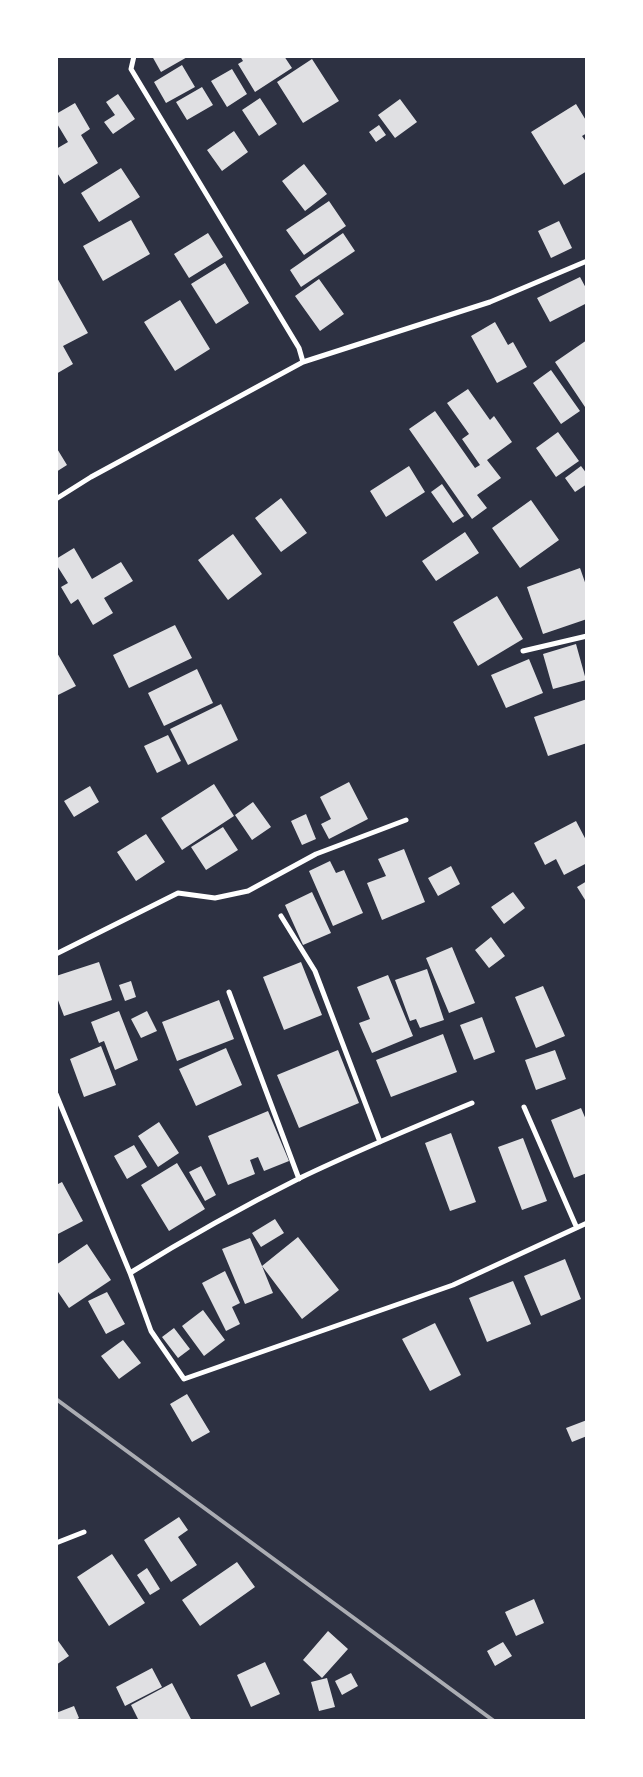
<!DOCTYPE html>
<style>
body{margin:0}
#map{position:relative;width:643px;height:1777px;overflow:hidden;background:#2d3142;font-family:"Fira Sans Condensed",sans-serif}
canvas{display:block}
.frame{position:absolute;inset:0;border:58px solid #fff;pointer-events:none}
</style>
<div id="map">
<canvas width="643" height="1777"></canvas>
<div class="frame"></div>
</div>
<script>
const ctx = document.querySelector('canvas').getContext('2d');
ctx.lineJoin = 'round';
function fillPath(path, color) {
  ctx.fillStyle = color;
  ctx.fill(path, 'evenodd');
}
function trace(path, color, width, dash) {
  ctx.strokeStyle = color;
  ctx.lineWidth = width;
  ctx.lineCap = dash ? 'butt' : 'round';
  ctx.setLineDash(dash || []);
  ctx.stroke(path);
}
fillPath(new Path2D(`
 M152 56H189L161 72Z
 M240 56H284L292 68 255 92 238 64 243 61Z
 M312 59 339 101 303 123 277 82Z
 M182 65 195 87 166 103 154 82Z
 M232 69 247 94 227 107 211 81Z
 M202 87 213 105 187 120 176 102Z
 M118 94 135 119 113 134 104 122 115 115 106 102Z
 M260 98 277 124 259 136 242 110Z
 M400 99 417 122 395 138 378 115Z
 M75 103 90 129 81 135 98 163 64 184 56 171V149L68 142 56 122V114Z
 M576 104 587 122V133L582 136 587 143V171L564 185 531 132Z
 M379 125 386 135 376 142 369 132Z
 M234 131 248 152 222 171 207 150Z
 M304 164 327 194 305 211 282 181Z
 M121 168 140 197 99 222 81 193Z
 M329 201 346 226 304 255 286 230Z
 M131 220 150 254 103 281 83 246Z
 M559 221 572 248 551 258 538 231Z
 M208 233 223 257 189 278 174 254Z
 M343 233 355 251 301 287 290 270Z
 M225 263 249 303 216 324 191 284Z
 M56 276 88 333 63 346 73 364 56 374Z
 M580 277 587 290V303L550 322 537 298Z
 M319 279 344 314 320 331 295 296Z
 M180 300 210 349 175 371 144 322Z
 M495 322 508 345 513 342 527 367 497 383 471 336Z
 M587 340V410L555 362Z
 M551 370 580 411 561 424 533 383Z
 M468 389 490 420 494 416 512 442 487 460 501 478 477 495 487 508 472 519 409 429 435 411 475 468 480 465 462 439 469 434 447 403Z
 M558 432 579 461 556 477 536 448Z
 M56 447 67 465 56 472Z
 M409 466 425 492 386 517 370 491Z
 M581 466 587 474V484L575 492 565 478Z
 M442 484 464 516 453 523 431 492Z
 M281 498 307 533 281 552 255 518Z
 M531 500 559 540 520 568 492 528Z
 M465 532 479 553 436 581 422 561Z
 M233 534 262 574 228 600 198 560Z
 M74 548 92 579 121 562 133 581 104 598 113 613 93 625 78 599 71 604 61 587 68 583 56 564V559Z
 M580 568 587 588V619L543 634 527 587Z
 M497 596 523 639 478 666 453 622Z
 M175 625 192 658 129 688 113 655Z
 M576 644 586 680 553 689 543 654Z
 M56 651 76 686 56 696Z
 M529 659 543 693 506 708 491 675Z
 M197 669 213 703 164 726 148 693Z
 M587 699V743L548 756 534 717Z
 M221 704 238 740 188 765 170 729Z
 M168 735 181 761 157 773 144 746Z
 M349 782 368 819 329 839 321 824 331 819 320 797Z
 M214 784 234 816 182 850 161 818Z
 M90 786 99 802 74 817 64 801Z
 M253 802 271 827 252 840 235 815Z
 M306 814 316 839 302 845 291 821Z
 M576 821 587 842V863L564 875 556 859 545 865 534 843Z
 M223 827 238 850 206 870 191 847Z
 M146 834 165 862 136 881 117 852Z
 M404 849 425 902 382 920 367 883 386 876 378 859Z
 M330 861 336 873 344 870 363 913 333 926 309 871Z
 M451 866 460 884 438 896 428 878Z
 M587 881V903L577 887Z
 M312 892 331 933 303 945 285 905Z
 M513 892 525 908 504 924 491 907Z
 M491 937 505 956 489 968 475 950Z
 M452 947 475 1003 449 1013 426 958Z
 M99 962 112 1000 64 1016 56 995V976Z
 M301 962 322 1015 284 1030 263 977Z
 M427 969 444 1020 420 1028 416 1019 410 1021 395 980Z
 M388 975 413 1036 372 1053 359 1023 370 1019 357 987Z
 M131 981 136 997 125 1001 119 985Z
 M543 986 565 1036 536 1048 515 997Z
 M219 1000 234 1039 177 1061 162 1022Z
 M119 1011 138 1060 115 1070 104 1041 99 1043 91 1022Z
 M147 1011 157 1031 141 1038 131 1019Z
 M482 1017 495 1052 474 1060 460 1025Z
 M443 1034 457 1072 391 1097 376 1060Z
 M101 1046 116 1085 84 1097 70 1059Z
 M226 1048 242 1085 196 1106 179 1069Z
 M338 1050 359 1103 299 1128 277 1075Z
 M555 1050 566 1079 536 1090 525 1060Z
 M581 1108 587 1122V1173L574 1178 551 1120Z
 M268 1111 289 1161 264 1171 258 1157 250 1160 255 1174 228 1185 208 1136Z
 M159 1122 179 1153 158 1167 138 1136Z
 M451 1133 476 1202 450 1211 425 1143Z
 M523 1138 547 1201 522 1210 498 1147Z
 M134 1145 147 1167 127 1179 114 1156Z
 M177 1163 205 1209 169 1231 141 1185Z
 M201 1166 216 1195 205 1201 189 1172Z
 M62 1182 83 1221 56 1235V1185Z
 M275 1219 284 1233 261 1247 252 1233Z
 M298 1237 339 1290 302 1319 262 1266 273 1293 245 1304 222 1249 250 1238 262 1266Z
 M87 1244 111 1280 69 1308 56 1289V1265Z
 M565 1259 581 1299 541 1316 524 1276Z
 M225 1271 240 1303 232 1307 240 1324 226 1331 202 1283Z
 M513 1281 531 1324 487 1342 469 1298Z
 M107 1292 125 1324 106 1334 88 1301Z
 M203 1310 225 1340 204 1356 182 1326Z
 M435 1323 461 1375 430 1391 402 1339Z
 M174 1328 190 1349 178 1358 162 1337Z
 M123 1340 141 1363 119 1379 101 1356Z
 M187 1394 210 1432 192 1442 170 1404Z
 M587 1420V1436L572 1442 566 1428Z
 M179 1517 188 1530 178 1537 197 1565 171 1582 144 1540Z
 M112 1554 145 1603 109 1626 77 1577Z
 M237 1562 255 1587 200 1626 182 1600Z
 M147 1568 160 1589 150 1595 137 1575Z
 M534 1599 544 1623 516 1636 505 1612Z
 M328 1631 348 1649 322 1678 303 1660Z
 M56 1638 69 1656 56 1665Z
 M503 1642 512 1656 495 1666 487 1651Z
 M265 1662 280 1694 251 1707 237 1675Z
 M152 1668 162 1687 125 1706 116 1687Z
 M351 1673 358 1686 342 1695 335 1681Z
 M327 1678 335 1707 319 1711 311 1682Z
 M172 1683 192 1721H139L131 1705Z
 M74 1706 79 1718 74 1721H57L56 1713Z`), '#e0e0e3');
trace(new Path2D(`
 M134 56 131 69 299 348 303 362
 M56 499 91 477 303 362 490 302 587 261
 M523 651 587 636
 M281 916 315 971 380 1142
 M56 954 178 893 215 898 248 891 316 854 406 820
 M229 992 299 1179
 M56 1094 130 1273 151 1331 184 1379 453 1285 587 1223
 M524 1107 576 1226
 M130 1273C185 1239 242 1207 300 1178 356 1151 414 1127 472 1103
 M56 1543 84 1532`), '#fff', 5);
trace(new Path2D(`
 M56 1399 494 1721`), '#abadb3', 4);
</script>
